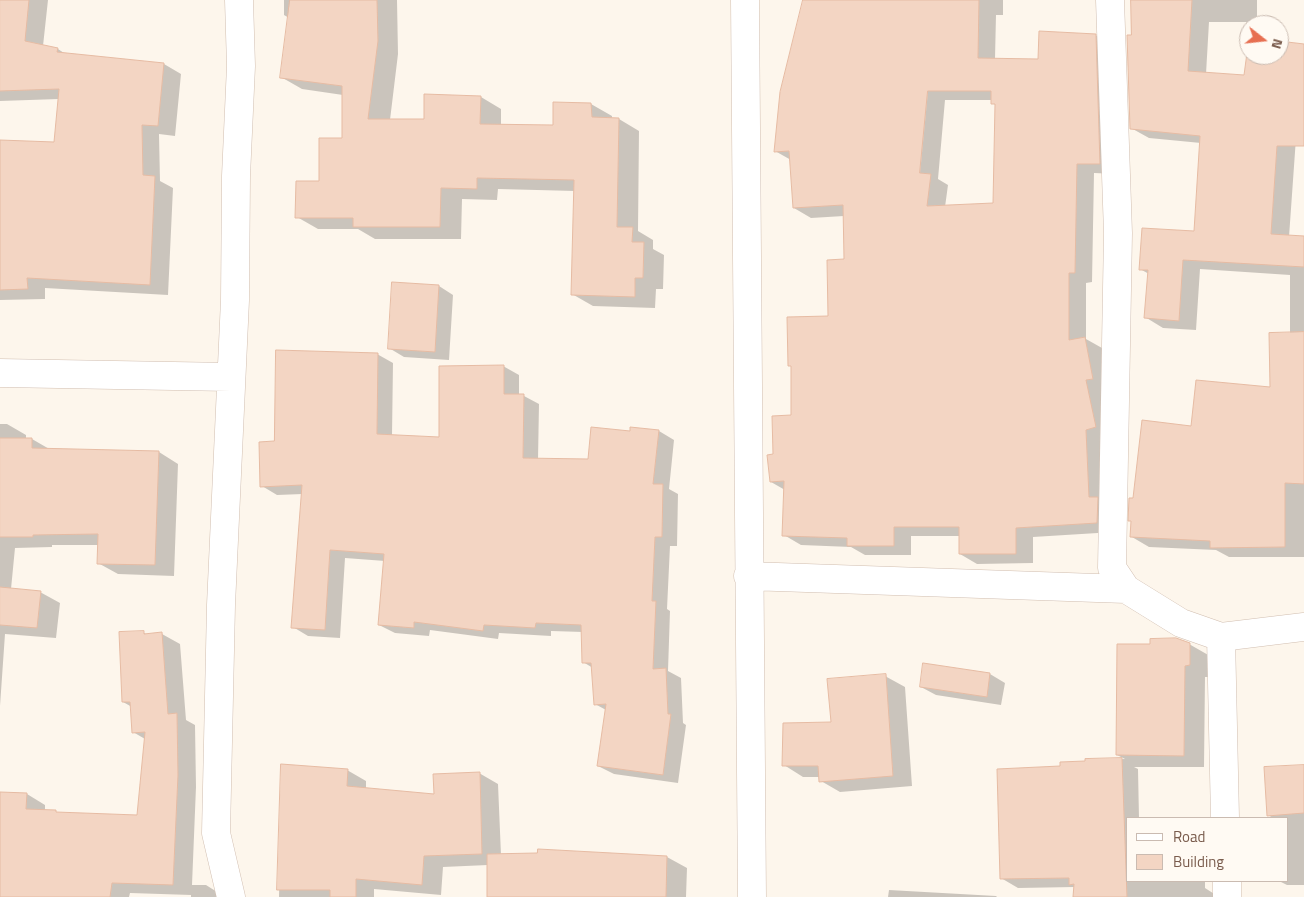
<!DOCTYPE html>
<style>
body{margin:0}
#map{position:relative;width:1304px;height:897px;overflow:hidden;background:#fdf6ec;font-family:"Titillium Web",sans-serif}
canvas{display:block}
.legend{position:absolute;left:1126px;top:817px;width:162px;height:65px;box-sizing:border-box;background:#fffaf3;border:1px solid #cabbb1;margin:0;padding:6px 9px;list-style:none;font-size:15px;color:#7a5c4d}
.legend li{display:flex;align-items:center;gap:10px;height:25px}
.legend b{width:25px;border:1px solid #cabbb1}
.north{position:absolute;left:1239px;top:15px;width:50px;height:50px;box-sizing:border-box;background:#fffaf3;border:1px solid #cabbb1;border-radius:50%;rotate:106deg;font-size:14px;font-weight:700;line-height:20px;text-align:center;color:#7a5c4d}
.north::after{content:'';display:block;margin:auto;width:18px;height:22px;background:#e76f51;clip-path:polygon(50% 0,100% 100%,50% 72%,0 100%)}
</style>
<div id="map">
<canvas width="1304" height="897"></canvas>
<ul class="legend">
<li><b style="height:6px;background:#fff"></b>Road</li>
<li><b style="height:14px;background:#f3d5c3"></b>Building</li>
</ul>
<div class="north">N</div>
</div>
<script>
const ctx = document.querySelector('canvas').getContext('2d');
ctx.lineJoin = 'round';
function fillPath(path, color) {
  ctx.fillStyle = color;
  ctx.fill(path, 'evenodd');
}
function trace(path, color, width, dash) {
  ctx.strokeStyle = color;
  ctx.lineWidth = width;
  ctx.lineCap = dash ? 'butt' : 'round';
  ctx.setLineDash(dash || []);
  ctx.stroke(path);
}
fillPath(new Path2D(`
 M0 0H48L43 46 58 49 67 55 164 64 181 74 175 136 159 134 160 181 173 188 168 295 45 288V299L0 300V142L55 143 59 99 0 101Z
 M284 0H397L398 54 390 120H426L481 97 501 109V126L554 127 591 104 612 116V119H619L639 131 638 231 653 240V249L664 255 663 289H656L655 308 593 306 572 294 575 191 498 189 497 200 462 199 461 239H375L358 229H318L297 217 321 183 343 139V95L302 89 281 77 289 18 284 15Z
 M824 0H1003V15H996L995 59 1040 60 1095 35 1113 45 1117 174 1094 173 1092 282 1086 283V339L1102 348 1110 388 1114 532 1033 537V563L977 564 960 554V536H911V555H865L851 547 801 545 784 535 785 490 771 482 774 455 792 417V367L789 365 829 318 845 261 844 216 811 218 794 208 791 160 775 151ZM945 100H993L992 103 996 105 994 205 945 207 948 185 938 179Z
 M1133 0H1257V22H1209L1206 74 1246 76 1249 47V55H1279V42L1302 53 1289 237 1304 238V557H1229L1216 550 1149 547 1132 537V522L1130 520 1134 500 1192 427 1272 388 1290 333V275L1200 269 1196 330 1163 328 1145 317 1149 274 1140 269 1195 232 1201 143 1149 138 1131 128Z
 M439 286 453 295 449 360 404 357 389 348Z
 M377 354 393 363 392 436 440 438 503 366 519 375V396H524L539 404 538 460H589L631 432V428L659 431 674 440 669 489 678 494 677 546H670L667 609 670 611 668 671 681 678 683 723 686 725 678 783 614 774 598 766 606 710 595 704 593 668 583 662V632L551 631V636L499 633 498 639 430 630 429 636 395 633 379 625 385 561 345 558 340 638 308 636 293 627 303 494 277 495 262 486 275 442Z
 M0 424H7L26 435V439H32L51 450 159 452 178 464 174 576 118 574 98 563 99 545H52V547L15 548 11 589 40 592 60 603 56 638 5 634 0 706Z
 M143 632 147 635 162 634 180 644 186 720 195 725 196 787 192 885H206L225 897H191V895L130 893 129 897H0V793L27 794 45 805V811H55L59 814 138 816 145 739 133 732 132 707 123 702Z
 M1189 644 1210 656 1211 677H1205L1204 767H1134L1138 769 1139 818H1128V881H1205V888L1219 897H1075V887L1018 888 1001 878 1061 767 1086 762V760L1125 759 1117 755Z
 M924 665 990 674 1005 683 1001 705 936 695 921 687Z
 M885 676 905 687 912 786 840 792 821 781 820 777H803L784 765Z
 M282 766 347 770 366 781V789L435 795 479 773 498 784 501 855 539 854V851L667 857 687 868 686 897H488V865L443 867 441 895 374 889V897H279Z
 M1304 766V885H1287L1279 881H1288V818H1273L1268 815Z
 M889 890 996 896 997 897H888Z`), '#0003');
const building = new Path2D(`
 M0 0H29L25 41 58 48 57 52 164 63 158 126 142 125 143 175 155 176 150 285 27 278 28 289 0 290V140L54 142 59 89 0 91Z
 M290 0H377L378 41 368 119H424V94L481 96 480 124 553 125V102L591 103 592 117 619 118 617 227H633L632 242H644L643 278H635V297L571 295 574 180 477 178V189L441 188 440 227H353V218H295L296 181H319V138H342V86L280 78Z
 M803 0H979L978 58 1038 59 1039 31 1096 34 1100 164H1077L1075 273H1069V340L1085 337 1093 379 1086 380 1096 427 1086 430 1089 497H1098L1097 523 1016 528V554H959V527H894V546H847V538L782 536 784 481 770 482 767 455 773 454 772 416 791 415V366H788L787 317 828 316 827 260 844 259 843 205 793 208 789 151 774 152 780 92ZM928 91H991V104H995L993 203 927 206 931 174 920 173Z
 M1131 0H1192L1188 71 1244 75 1249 38V55H1279V41L1304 44V146H1277L1271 234 1304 236V267L1183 260 1179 321 1144 318 1148 270H1139L1142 228 1194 231 1200 136 1130 129 1127 35H1131Z
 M392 282 439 285 435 352 388 349Z
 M1304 332V484L1285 483V547L1210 548V541L1130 537 1131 521H1128L1129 498H1133L1142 420 1191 426 1196 380 1270 387 1269 333Z
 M276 350 378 353 377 434 439 437V366L504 365V394H524L523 458 588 459 591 427 630 431V427L659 430 653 484H663L662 537H655L652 601H656L653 669 666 668 668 714H671L663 775 597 766 606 704 594 705 591 663H582L581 625 536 623 535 628 484 625 483 631 414 622V628L378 625 384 554 330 550 325 630 291 628 302 485 260 487 259 442 274 441Z
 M0 438H32V448L159 451 155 565 97 564 98 534 33 535V537H0Z
 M0 587 41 591 37 628 0 625Z
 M144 631V634L162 632 168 714 177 713 178 775 173 885 112 883 110 897H0V792L27 793 26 809 56 810V812L137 815 145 732 132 733 130 702H122L119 632Z
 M1176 638 1190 643V665L1185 666 1184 756 1116 755 1117 644H1150V639Z
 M923 663 990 673 987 697 920 687Z
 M886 674 893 776 819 782 818 766H782L783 723 831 722 827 679Z
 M1122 758 1127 897H1073L1074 884 1069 885V878L1000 879 997 769 1060 766V762L1085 761V759Z
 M281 764 348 769 347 786 434 794 433 774 480 772 482 854 424 856 422 885 356 879V897H330V890H277Z
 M1304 765V813L1267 816 1264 767Z
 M538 849 667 856 666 897H487V854L537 853Z`);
fillPath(building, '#f3d5c3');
trace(building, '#e6bba3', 1);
const minor = new Path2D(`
 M745 0 752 897
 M1110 0 1118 233 1112 568 1126 589 1181 623 1221 637 1304 627
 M0 373 231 377
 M748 576 1126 589
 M1221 637 1225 818
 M1227 881V897
 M231 897 216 833 221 605 235 300 236 176 241 66 239 0`);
trace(minor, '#d1beb0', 29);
trace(minor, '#fff', 28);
</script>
